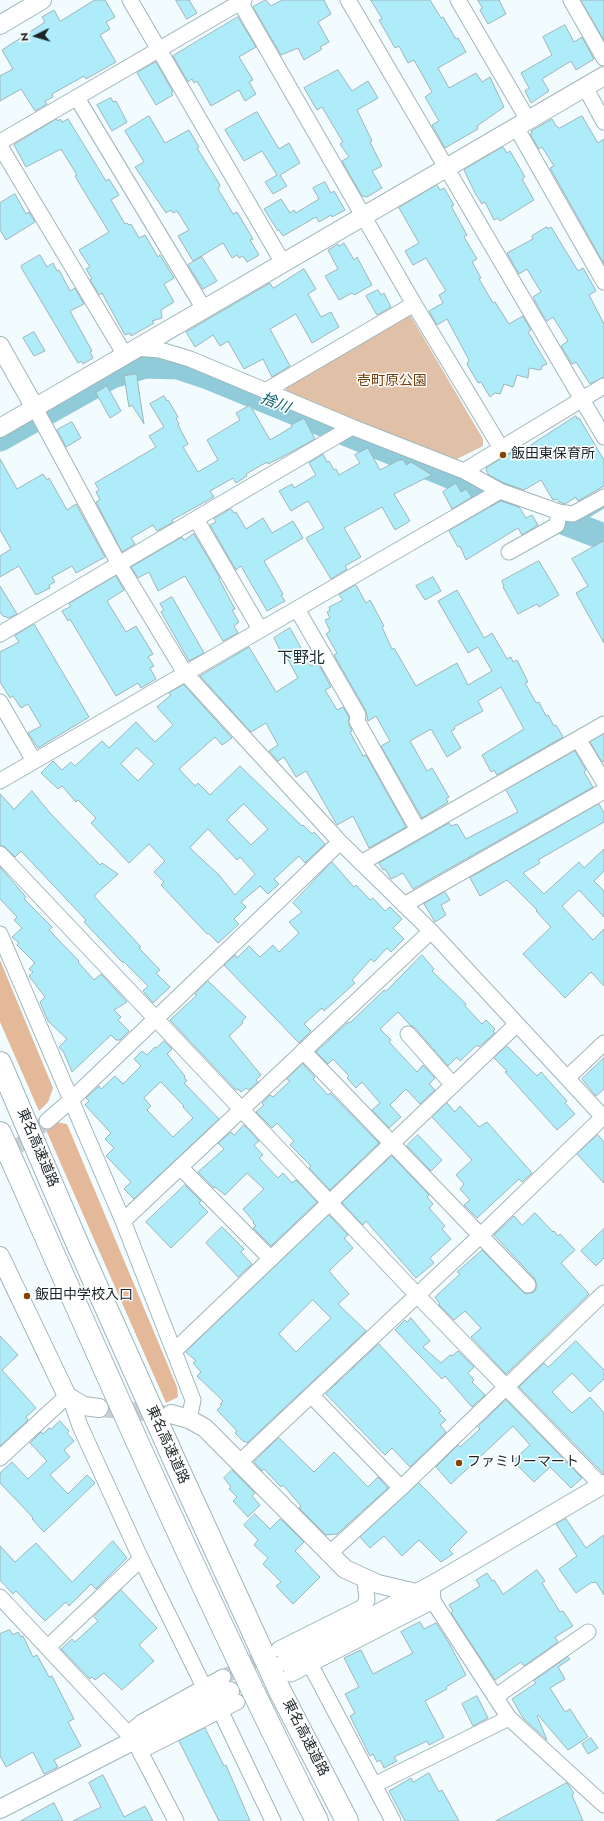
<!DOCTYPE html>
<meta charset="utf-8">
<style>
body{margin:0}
#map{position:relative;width:604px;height:1821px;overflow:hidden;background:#f2fbfe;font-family:Jost,sans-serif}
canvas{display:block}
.north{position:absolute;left:16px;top:16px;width:40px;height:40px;-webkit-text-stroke:3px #fff;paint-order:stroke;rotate:265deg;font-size:11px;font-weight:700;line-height:16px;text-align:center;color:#1b2426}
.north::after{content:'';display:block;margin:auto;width:14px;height:18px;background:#1b2426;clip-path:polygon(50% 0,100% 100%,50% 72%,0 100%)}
</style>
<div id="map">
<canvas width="604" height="1821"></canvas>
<div class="north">N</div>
</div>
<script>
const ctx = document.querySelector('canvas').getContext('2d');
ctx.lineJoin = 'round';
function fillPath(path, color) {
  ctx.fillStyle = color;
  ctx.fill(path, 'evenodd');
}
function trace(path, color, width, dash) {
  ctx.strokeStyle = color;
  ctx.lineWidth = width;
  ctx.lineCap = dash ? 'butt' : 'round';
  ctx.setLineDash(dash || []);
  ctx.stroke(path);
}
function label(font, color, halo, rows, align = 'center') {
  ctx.font = font + ' Jost,"Noto Sans JP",sans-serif';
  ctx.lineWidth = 3;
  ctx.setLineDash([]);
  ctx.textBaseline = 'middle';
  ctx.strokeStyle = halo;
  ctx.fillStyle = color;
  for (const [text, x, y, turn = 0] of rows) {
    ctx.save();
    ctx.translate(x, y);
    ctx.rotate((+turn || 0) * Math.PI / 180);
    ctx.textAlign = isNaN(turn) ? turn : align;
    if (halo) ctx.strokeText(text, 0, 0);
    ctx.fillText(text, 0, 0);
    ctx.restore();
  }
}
fillPath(new Path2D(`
 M409 313 483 439V446L455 460 286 395V388Z`), '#e1c0a8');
fillPath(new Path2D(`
 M0 960 53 1088 48 1102 39 1111 0 1022Z
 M56 1122 67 1124 177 1387 178 1397 166 1403 46 1130Z`), '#e3b99a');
trace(new Path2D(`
 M570 523 584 518 604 506`), '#8fcbd9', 4.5);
trace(new Path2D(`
 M0 438 112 375 145 365 178 366 208 376 508 499
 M565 522 604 537`), '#8fcbd9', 27);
const building = new Path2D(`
 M95 0H105L115 17 106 22 110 29 100 35 116 62 86 79 84 76 52 94 53 97 45 101 47 104 35 111 21 89 0 101V76L13 69 2 50 45 22 42 17 54 10 60 21Z
 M176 0H189L197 13 187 19Z
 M266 0 271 6 282 0H324L331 14 318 22 329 42 320 47 322 49 304 60 298 48 281 55 253 7Z
 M371 0H430L441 18 443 17 456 39 458 38 466 52 438 68 449 88 476 73 482 82 490 77 504 107 477 126 478 129 445 148 432 125 439 121 425 97 432 92 414 60 408 63 399 46 395 48 379 20 382 19Z
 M478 0H499L506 14 488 24 480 10 482 8Z
 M581 0H604V40Z
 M238 17 256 47 239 57 253 80 249 82 256 94 245 101 239 90 211 106 197 81 194 83 192 79 188 82 173 56Z
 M565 25 574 42 582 37 594 59 576 70 571 61 542 79 549 91 531 103 525 91 529 88 521 73 552 55 543 37Z
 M156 62 173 92 171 93 173 95 156 105 137 73Z
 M338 70 352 91 368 81 378 98 357 110 372 141 370 142 382 166 372 171 382 188 367 197 362 196 342 161 349 157 340 144 343 142 322 107 317 110 304 88Z
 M111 98 113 102 116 101 127 122 112 131 97 105Z
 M257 112 279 149 289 143 300 163 280 175 287 186 273 194 265 182 277 175 262 151 244 161 225 130Z
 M149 116 165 143 189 130 199 147 197 148 220 185 218 189 233 214 237 212 253 239 250 240 259 255 247 262 243 256 239 258 237 255 232 258 223 243 193 261 178 236 189 230 177 211 173 213 171 210 166 213 135 167 144 162 125 131Z
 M582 116 598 143 604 139V264L550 168 554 166 542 147 539 149 530 134 532 133 531 131 552 119 556 126H557L559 128Z
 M57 119 58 121 60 119 62 122 68 119 106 181 109 179 119 195 111 200 125 224 127 223 129 225 131 224 139 238 145 235 158 257 160 255 174 278 164 284 174 302 161 310 162 318 152 321 154 323 131 336 130 333 125 335 102 293 99 295 90 280 92 279 86 269 90 267 79 250 109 232 85 193 75 176 77 175 61 149 26 167 14 145Z
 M503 147 507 153 510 151 525 177 522 179 534 200 500 221 498 218 494 220 485 202 482 204 475 193 464 170Z
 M325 182 331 193 334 191 345 210 332 217 331 215 319 222 316 217 283 236 279 230 278 231 264 209 281 199 290 213 294 210 296 213 319 199 313 188Z
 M437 185 440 190 444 188 454 205 451 206 467 235 464 237 477 259 472 262 481 278 479 279 493 303 495 302 509 324 523 316 531 330 528 332 547 364 542 366 541 370 529 368 528 378 517 375 513 387 504 384 500 394 495 393 490 397 481 382 478 383 467 364 469 360 447 319 437 325 429 311 443 303 439 295 446 291 426 258 413 265 405 251 419 243 399 208Z
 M15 194 26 214 29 212 35 222 6 240 0 230V203Z
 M547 227 548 229 551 227 578 271 583 268 594 287 596 291 589 295 604 324V377L590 384 576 362 572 364 561 346 568 341 553 317 547 321 538 307 533 297 541 292 527 269 519 274 507 253 533 239 532 236Z
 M344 243 354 260 357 257 372 285 354 295 352 293 339 300 325 276 338 269 328 250 338 244 339 246Z
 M40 255 47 267 53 263 57 271 59 270 70 291 75 288 84 304 70 311 92 351 90 352 93 358 83 364 82 361 78 363 22 269 21 266Z
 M202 257 217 281 203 289 188 265Z
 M304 269 316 289 308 294 321 317 331 312 339 327 312 343 296 314 270 329 290 366 272 377 263 359 244 369 228 341 220 346 213 335 195 347 186 332 270 283 273 288Z
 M378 290 381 295 384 293 391 307 377 315 366 296Z
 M34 332 45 351 34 356 23 338Z
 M137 374 138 385 144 424 132 405 129 407 124 376Z
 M107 386 121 411 110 418 96 393Z
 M164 396 167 401 168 400 178 417 176 419 179 424 178 425 188 444 183 447 198 472 218 460 207 440 240 420 236 413 250 405 270 440 292 427 291 425 304 418 315 439 282 457 268 464 267 462 246 474 247 476 236 483 233 478 210 491 214 497 172 520 173 522 157 531 153 525 131 538 135 544 122 552 96 502 100 500 96 492 99 490 95 483 156 447 149 436 164 427 150 404Z
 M576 416 577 419 579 418 604 460V486L578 501 576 497 565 504 559 502 557 499 553 500 541 480 524 490 504 483 489 475 486 470 487 467 522 446 524 449Z
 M72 422 81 438 66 447 57 430Z
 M368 448 380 470 399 460H404L406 465 411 462 432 475 394 494 410 521 395 530 382 507 344 528 361 557 345 566 347 569 331 579 306 538 324 528 308 501 291 511 279 491 292 484 294 488 316 475 309 463 323 454 327 462 329 461 334 470 336 469 339 475 360 463 355 455Z
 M0 459 17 489 43 474 47 480 49 478 67 510 76 504 105 557 76 573 72 566 52 577 55 582 49 585 50 588 36 595 19 566 0 577V556L11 549 0 530Z
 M456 483 461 492 466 489 472 497 452 509 443 492Z
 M501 501 519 507 526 518 532 515 538 525 522 535 518 528 466 560 460 546 458 547 449 531Z
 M231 509 234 513 236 512 246 529 263 518 272 533 293 521 303 538 264 561 283 594 281 595 285 601 267 611 241 566 236 570 210 525 216 522 214 519Z
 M194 534 220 578 219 579 235 609 232 610 239 622 234 626 238 633 223 641 185 576 158 591 149 572 138 578 131 567 182 537 184 540Z
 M604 541V643L576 593 588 586 572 559Z
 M539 561 559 595 539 607 537 604 518 614 503 587 504 586 502 581Z
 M116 576 124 590 107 601 126 632 136 626 153 654 148 657 154 666 150 668 156 679 141 688 138 683 116 696 70 619 68 621 62 611 71 606 69 604Z
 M433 577 441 591 425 600 416 586Z
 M356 585 366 603 370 600 384 626 382 627 392 649 394 648 416 686 457 663 468 685 492 671 478 647 468 653 438 601 457 590 484 638 492 633 507 659 511 657 513 662 517 660 528 682 525 683 536 703 539 702 546 716 548 715 554 726 556 725 563 737 497 775 494 770 491 772 482 755 524 729 501 687 478 701 483 711 454 727 455 729 451 731 461 748 447 757 431 729 410 741 427 771 432 768 449 797 446 799 448 802 422 818 381 746 390 741 376 716 368 721 366 711 334 655 337 653 326 634 330 631 325 620 330 618 327 612 330 610 329 607 343 600 339 595Z
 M0 586 17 614 9 618 3 616 0 612Z
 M172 597 204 653 189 661 161 612 164 610 160 604Z
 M34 624 89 717 38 748 28 733 41 726 28 704 21 708 13 696 10 698 0 682V652L19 642 15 636Z
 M290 628 311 666 318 663 331 687 325 690 337 710 343 707 349 717V725L352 731 350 732 363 756 366 755 406 827 369 848 353 816 337 825 306 771 296 777 284 757 278 761 269 751 278 745 266 723 251 732 200 676 249 647 276 692 298 678 286 656 284 658 274 638Z
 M184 685 232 738 222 745 215 737 179 769 195 786 198 783 210 795 240 766 302 826 303 825 312 834 314 832 325 844 305 863 299 856 274 879 279 884 268 894 260 886 241 902 246 907 234 919 239 924 218 943 208 933 207 934 161 885 164 882 154 872 165 861 149 844 129 863 91 823 96 818 78 800 76 802 62 786 58 789 41 773 53 761 62 770 71 762 75 766 102 741 109 748 136 722 155 742 173 725 157 707 171 695 169 693ZM137 748 154 764 138 781 121 764ZM244 804 268 829 251 845 227 820ZM208 829 237 860 240 857 255 874 235 895 220 876 190 848Z
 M604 734V761L602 762 590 742Z
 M575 751 586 770 584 772 593 787 413 889 403 873 391 879 385 869 383 870 379 863 449 823 451 826 457 824 466 839 518 812 506 790Z
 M32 791 50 813 100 865 102 863 118 874 94 896 141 947 139 948 160 970 156 973 170 987 153 1003 143 991 148 986 124 962H122L84 922 86 920 21 851 15 857 6 848 0 845V794L14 809Z
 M599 804 604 813V822L538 860 540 863 523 873 544 894 579 862 584 868 604 849V871L594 881 604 891V917L579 890 562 906 593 940 604 929V986L591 972 565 998 523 954 551 927 536 911 537 910 507 880 480 896 470 878Z
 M332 862 354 887 356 885 370 900 373 898 385 911 390 907 402 919 393 928 404 939 391 952 387 948 374 962 371 959 352 980 355 983 324 1011 322 1008 304 1024 311 1031 299 1043 224 965 235 955 237 958 249 946 260 957 273 945 279 952 299 933 289 922 302 912 293 903Z
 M0 867 26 897 24 899 52 927 49 930 79 961 78 962 94 980 101 974 127 1002 114 1010 121 1017 118 1020 129 1031 120 1040H116L111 1035 72 1072 64 1053 59 1047 67 1039 48 1021 40 1002 45 997 29 976 33 972 29 969 35 963 17 945 19 943 12 937 22 928 14 920 17 917 0 899Z
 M445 892 450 900 441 905 446 915 435 922 424 904Z
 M422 955 434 969 432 971 466 1004 465 1006 482 1024 486 1020 495 1029 493 1031 495 1033 479 1047 477 1045 460 1061 457 1057 448 1066 415 1028 410 1025 398 1012 380 1029 391 1040 389 1042 417 1072 423 1065 435 1078 429 1084 435 1090 420 1104 406 1089 390 1105 401 1117 389 1128 372 1110 380 1103 362 1082 356 1088 347 1078 349 1076 333 1059 328 1064 316 1052 347 1023 351 1022 384 990 386 991Z
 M208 981 246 1017 242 1021 243 1023 229 1036 261 1075 256 1080 258 1082 249 1090 246 1088 241 1092 238 1089 236 1090 170 1020 197 995 195 994Z
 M164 1041 172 1049 167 1054 185 1076 184 1077 187 1081 184 1083 219 1119 134 1199 124 1189 131 1182 106 1156 114 1148 105 1139 111 1133 85 1105 89 1101 86 1098 99 1086 101 1089 115 1076 123 1084 141 1066 134 1059 142 1051 147 1055 155 1047 156 1048ZM161 1082 184 1106 183 1107 193 1118 173 1137 147 1110 151 1106 144 1098Z
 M507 1046 537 1076 541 1072 567 1101 565 1103 575 1114 557 1130 505 1072 507 1071 494 1058Z
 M604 1058V1089L596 1096 582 1079Z
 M303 1064 315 1077 313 1079 328 1095 330 1093 379 1143 330 1190 309 1168 311 1166 290 1145 294 1141 277 1123 272 1128 256 1112 264 1105 262 1103 270 1095 273 1097 290 1081 287 1079Z
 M447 1103 455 1112 460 1106 479 1127 487 1122 532 1173 522 1182 519 1179 477 1218 464 1205 470 1200 460 1189 464 1184 456 1175 472 1160 432 1117Z
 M244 1125 259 1141 254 1145 263 1155 259 1158 278 1178 283 1173 292 1183 296 1180 317 1202 271 1246 253 1228 256 1226 253 1223 254 1222 243 1209 264 1189 247 1173 225 1195 215 1187 214 1188 198 1172 224 1149 218 1143 231 1132 234 1135Z
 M418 1135 442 1160 431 1171 407 1146Z
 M598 1135 604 1142V1183L577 1154Z
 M392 1156 429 1195 427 1197 433 1204 429 1208 445 1226 442 1229 451 1239 430 1258 434 1263 416 1278 366 1221 363 1225 342 1203Z
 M185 1185 201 1201 199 1203 208 1212 171 1248 146 1222Z
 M535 1213 553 1232 554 1231 558 1236 560 1234 575 1250 561 1263 589 1294 506 1374 471 1337 481 1328 465 1311 454 1320 439 1305 440 1304 435 1297 460 1274 457 1272 482 1250 522 1291 526 1294 534 1292 537 1287 535 1279 494 1235 514 1216 522 1225Z
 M329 1215 348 1235 344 1238 353 1248 329 1271 349 1294 338 1304 366 1331 247 1443 245 1441 244 1442 235 1433 237 1431 217 1410 222 1405 220 1404 223 1401 197 1376 201 1372 193 1363 196 1361 186 1352ZM313 1300 331 1318 296 1352 279 1334Z
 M222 1227 244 1249 241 1252 252 1264 238 1277 206 1243Z
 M604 1229V1258L596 1266 581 1251Z
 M411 1318 430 1341 423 1347 441 1363 450 1355 452 1356 458 1351 474 1367 468 1373 474 1380 472 1382 485 1395 472 1407 445 1376 442 1379 395 1330 405 1320 407 1322Z
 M0 1336 18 1355 2 1370 36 1408 26 1417 28 1420 0 1446Z
 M576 1341 604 1370V1379L590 1392 572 1373 552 1392 572 1413 590 1397 604 1413V1474L519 1387 544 1363 548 1367Z
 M379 1344 441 1411 439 1413 446 1420 440 1425 446 1432 410 1467 392 1448 385 1455 326 1394Z
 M506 1400 582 1478 571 1488 550 1467 534 1482 513 1461 530 1445 513 1426 451 1484 436 1467 458 1445 460 1447 480 1429 478 1427Z
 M60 1421 69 1431 67 1433 74 1441 64 1450 70 1457 50 1475 68 1494 87 1475 95 1483 44 1532 32 1519 33 1518 24 1508 0 1483V1473L12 1462 28 1479 47 1461 30 1443 41 1432 43 1434 49 1428 51 1429Z
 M279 1438 314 1472 334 1452 368 1487 378 1477 388 1488 337 1534 326 1535 299 1508 301 1506 283 1485 281 1487 264 1469 262 1471 254 1462Z
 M232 1470 255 1493 252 1496 260 1505 248 1517 233 1501 237 1497 229 1489 231 1487 224 1478Z
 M419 1483 467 1532 449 1550 453 1554 441 1562 419 1540 402 1556 384 1536 370 1548 360 1537Z
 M255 1514 270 1529 280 1519 284 1522 304 1542 295 1551 320 1577 293 1604 276 1586 281 1582 263 1564 268 1558 254 1545 258 1540 244 1525Z
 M566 1519 586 1548 604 1535V1595L596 1582 593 1583 592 1582 576 1593 559 1569 577 1556 556 1524Z
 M113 1541 127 1558 96 1589 91 1584 69 1606 66 1602 45 1621 16 1591 13 1594 0 1580V1546L15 1562 36 1543 72 1582Z
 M537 1570 545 1581 542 1583 560 1612 563 1611 573 1626 555 1637 558 1642 524 1666 521 1662 495 1680 451 1613 453 1611 449 1605 480 1586 476 1580 487 1573 492 1581 494 1580 503 1594Z
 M121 1590 157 1628 139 1645 154 1661 122 1690 104 1673 95 1680 92 1677 90 1679 61 1649 72 1639 75 1642 98 1621 94 1617Z
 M420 1622 424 1629 436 1623 449 1643 466 1675 446 1687 447 1689 425 1701 444 1737 429 1745 427 1741 394 1757 397 1761 384 1768 380 1760 377 1762 373 1754 370 1756 350 1716 355 1713 345 1694 359 1687 344 1658 361 1650 373 1674 413 1653 401 1632Z
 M10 1630 13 1635 18 1632 21 1637 23 1636 33 1657 37 1655 49 1677 52 1676 74 1719 68 1722 81 1746 54 1760 58 1767 44 1774 33 1752 6 1767 0 1756V1634Z
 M568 1657 570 1659 558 1667 565 1679 550 1688 565 1712 570 1709 588 1737 568 1750 538 1715 537 1716 547 1740 523 1718 512 1699 536 1683 534 1681Z
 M477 1696 488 1718 473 1726 462 1704Z
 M205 1728 224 1766 226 1765 250 1821H219L179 1741Z
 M591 1738 598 1748 588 1754 582 1744Z
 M429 1773 439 1792 442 1790 459 1821H405L389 1791 411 1778 413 1782Z
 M103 1775 124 1817 145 1806 153 1821H73L101 1807 89 1783Z
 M567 1783 574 1793 572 1795 583 1821H496Z
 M54 1803 63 1821H21Z`);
fillPath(building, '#afecfa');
trace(building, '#9eb4ba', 1);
trace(new Path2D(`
 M0 1162 47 1121
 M223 1677 273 1652`), '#c7d0d3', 15, [15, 8]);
trace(new Path2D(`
 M99 1408 164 1414`), '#c7d0d3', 18, [18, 9]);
const minor = new Path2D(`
 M130 0 283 263
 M348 0 604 437
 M458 0 528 120
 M571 0 604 58
 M240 2 414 304 501 448
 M585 87 604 122
 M77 98 204 309
 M516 127 604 282
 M0 142 244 0
 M0 146 125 355
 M135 348 160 350 190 359 352 427 464 471 500 491 559 512 573 514 604 497
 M267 390 414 304
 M35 408 119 564 185 673 340 842 431 931 604 1118
 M464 471 604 386
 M196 519 260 629
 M509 552 557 525 559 512
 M297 609 358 715 357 721 418 830
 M0 634 352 427
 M0 702 34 761
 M578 739 604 782
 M0 781 500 491
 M0 854 417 1295 602 1486
 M361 863 604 724
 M404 905 604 791
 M0 934 123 1221 193 1400 189 1419
 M408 1034 453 1085
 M303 1051 528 1285
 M567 1078 604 1043
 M47 1121 70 1101 340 842
 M180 1167 271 1259
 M123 1221 431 931
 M174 1351 517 1024
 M311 1395 401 1488
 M71 1400 80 1426 141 1559 204 1687
 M0 1458 67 1396
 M240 1462 481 1235 603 1117
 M329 1554 401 1488 604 1293
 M432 1585 433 1601 509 1718 604 1805
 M0 1597 134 1740 176 1821
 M48 1647 141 1559
 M279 1649 363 1607 367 1600 365 1580
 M310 1664 393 1821
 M291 1674 433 1601
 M495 1697 588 1632
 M220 1710 273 1821
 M128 1734 142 1722 223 1677
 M140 1751 237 1702
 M374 1785 509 1718`);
const tertiary = new Path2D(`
 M0 25 42 0
 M0 346 35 408
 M0 428 604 76
 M0 1256 67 1396 84 1406 99 1408
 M171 1414 189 1419 205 1428 345 1569 378 1584 416 1593
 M285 1662 432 1585 604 1484
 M0 1809 230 1691`);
const motorway = new Path2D(`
 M0 1063 74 1236 176 1464 281 1693 347 1821
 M0 1133C102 1364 203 1595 317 1821`);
trace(minor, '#a0b6bb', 17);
trace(tertiary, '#a0b6bb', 20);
trace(motorway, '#a0b6bb', 24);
trace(minor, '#fff', 15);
trace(tertiary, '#fff', 18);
trace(motorway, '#fff', 22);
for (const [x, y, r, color] of [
 [503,455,4,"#834504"],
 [27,1296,4,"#834504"],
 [459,1463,4,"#834504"]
]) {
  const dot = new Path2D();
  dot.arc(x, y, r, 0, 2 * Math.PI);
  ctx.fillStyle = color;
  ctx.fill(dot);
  trace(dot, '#fff', 1.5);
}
label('14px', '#713d0a', '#fff', [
 ["壱町原公園",392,382]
]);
label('14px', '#1b2426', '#fff', [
 ["飯田東保育所",511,455],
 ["飯田中学校入口",35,1296],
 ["ファミリーマート",467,1463]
], 'left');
label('14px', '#1b2426', '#fff', [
 ["東名高速道路",37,1148,67],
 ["東名高速道路",167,1445,66],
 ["東名高速道路",305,1738,63]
]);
label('italic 15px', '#0b5f6e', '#fff', [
 ["捨川",275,404,22]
]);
label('16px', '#1d3035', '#fff', [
 ["下野北",301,659]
]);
</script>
